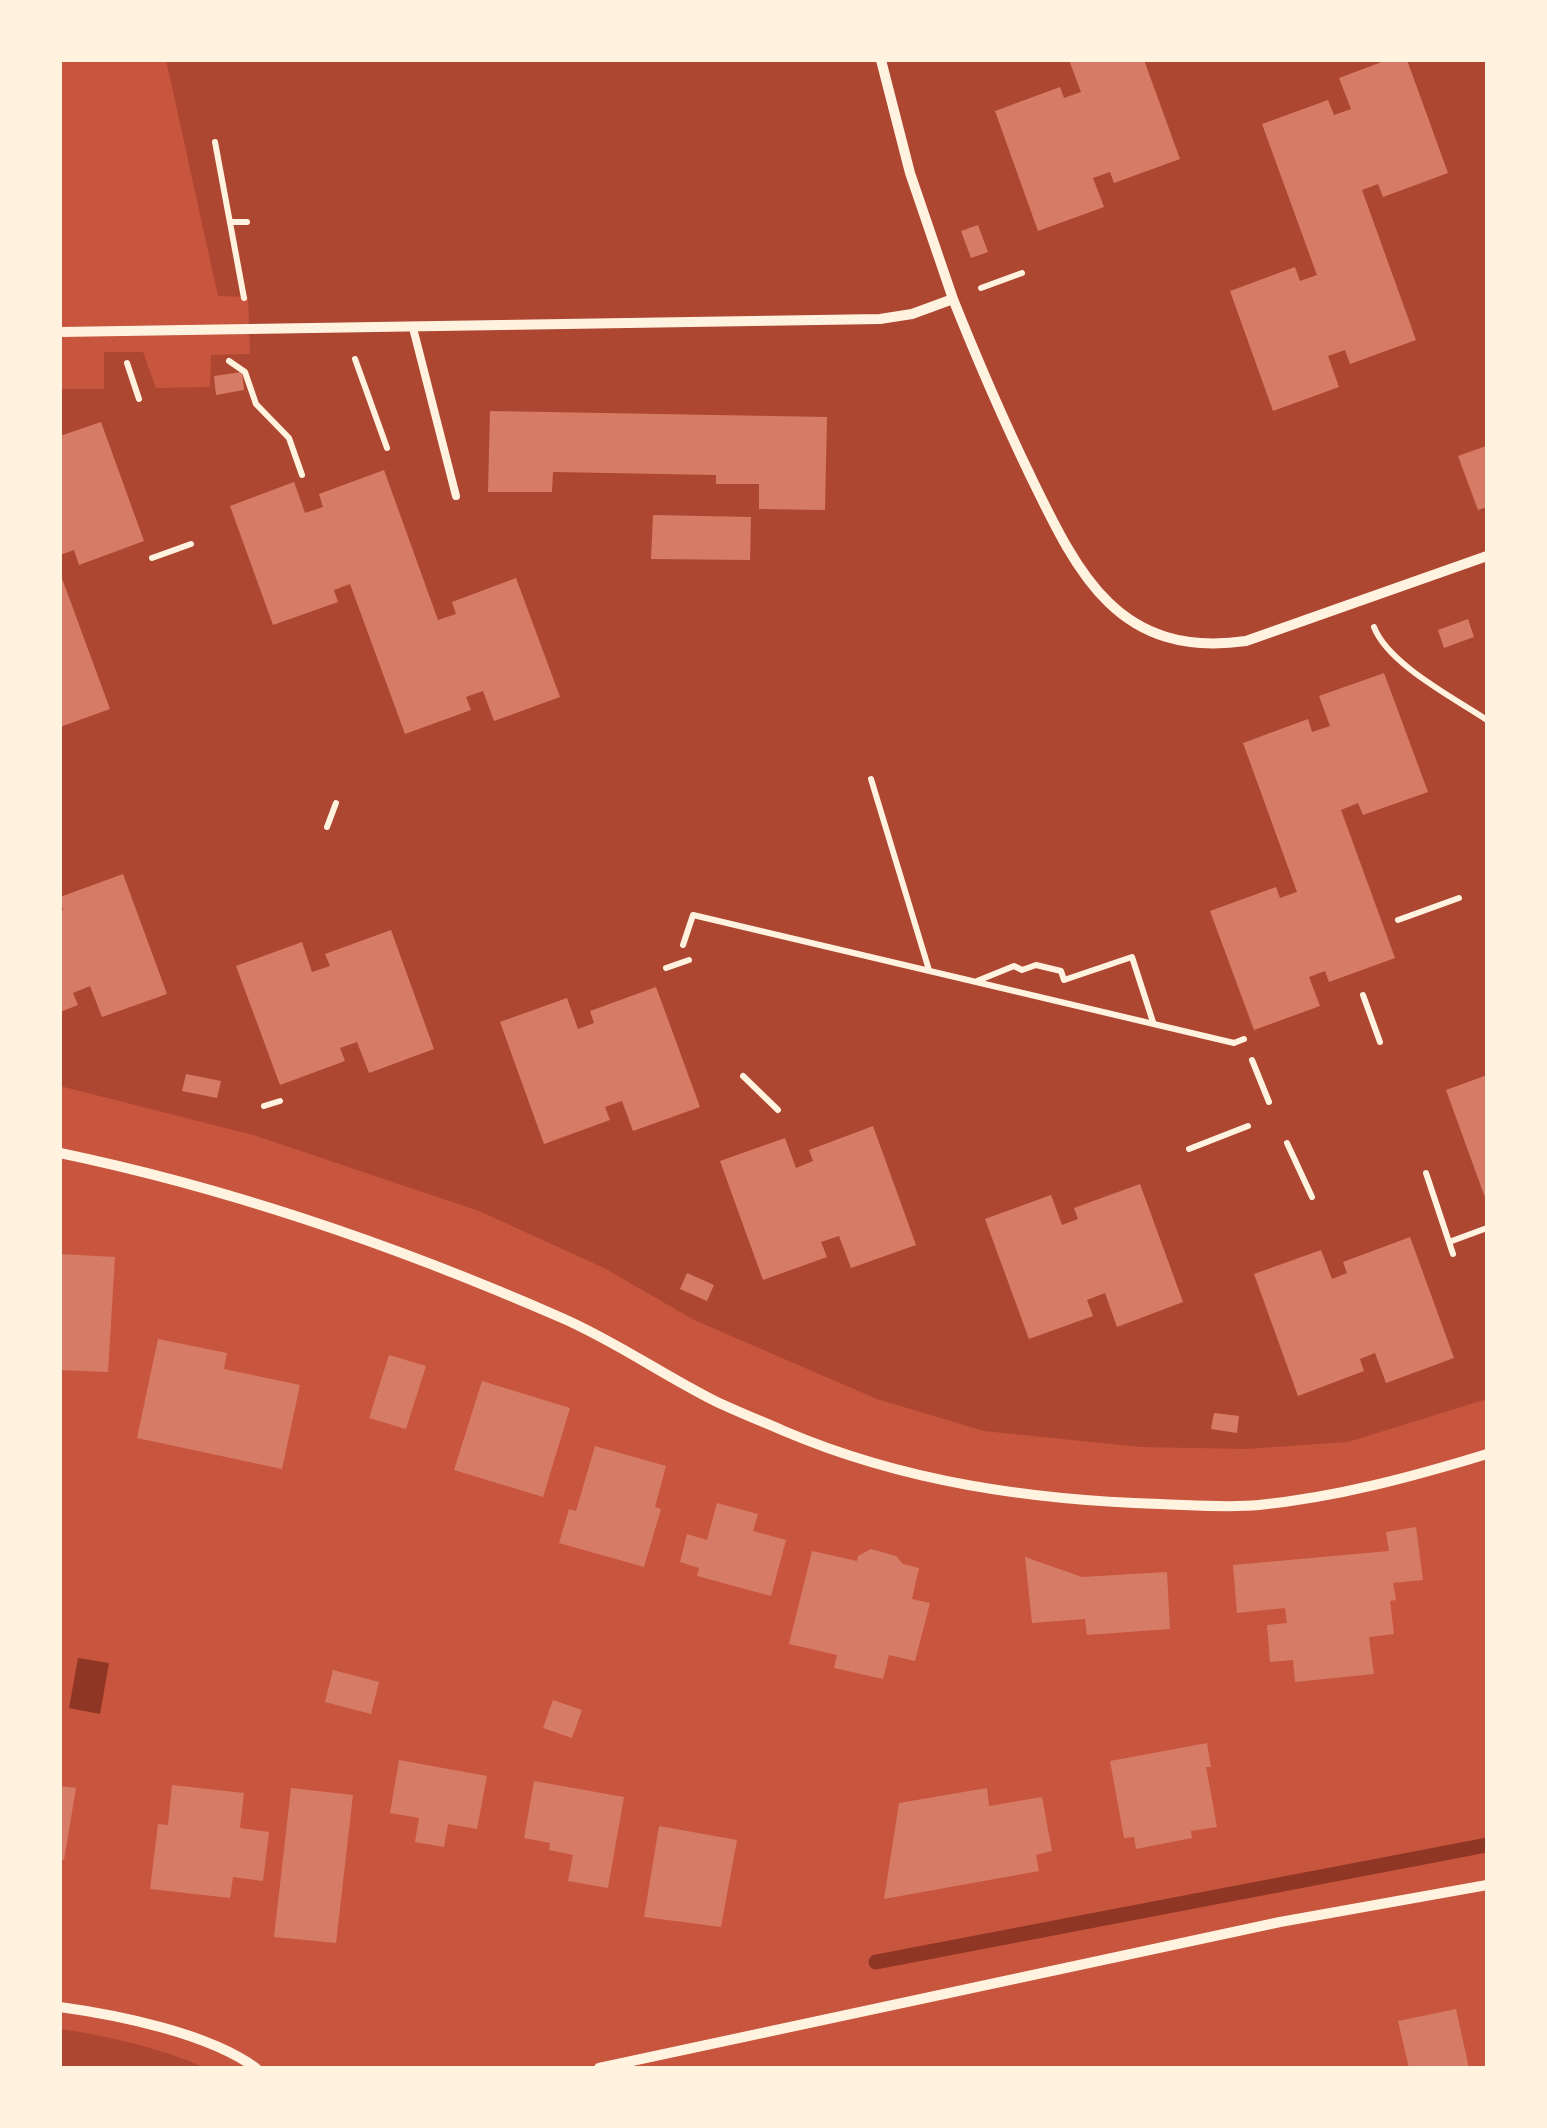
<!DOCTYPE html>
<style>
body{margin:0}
#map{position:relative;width:1547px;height:2128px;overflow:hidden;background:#c8553d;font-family:"Times New Roman",serif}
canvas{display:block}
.frame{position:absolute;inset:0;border:62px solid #fff3e0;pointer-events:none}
</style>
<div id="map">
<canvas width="1547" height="2128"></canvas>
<div class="frame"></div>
</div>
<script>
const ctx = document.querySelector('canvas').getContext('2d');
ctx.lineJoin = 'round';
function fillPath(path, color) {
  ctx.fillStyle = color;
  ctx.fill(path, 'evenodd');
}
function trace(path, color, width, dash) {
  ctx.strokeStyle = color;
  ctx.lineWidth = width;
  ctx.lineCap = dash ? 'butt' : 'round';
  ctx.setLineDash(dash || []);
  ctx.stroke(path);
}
fillPath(new Path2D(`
 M166 60H1487V1399L1348 1442 1246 1449 1140 1447 984 1431 877 1399 694 1320 604 1268 479 1211 253 1135 60 1086V389H104V352H143L156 388 210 387 211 355 250 354 248 297 218 296Z
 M60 2029C110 2036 160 2048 206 2068H60Z`), '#ae4732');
fillPath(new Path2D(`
 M78 1658 109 1663 100 1714 69 1708Z`), '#8f3625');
trace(new Path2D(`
 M876 1962 1487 1845`), '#8f3625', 15);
fillPath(new Path2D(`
 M1069 60H1144L1180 159 1114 183 1110 172 1093 178 1104 207 1038 231 995 111 1060 87 1064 98 1081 92Z
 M1387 60H1407L1448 173 1383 197 1378 184 1362 190 1416 340 1350 364 1345 350 1328 356 1339 387 1273 411 1230 291 1295 267 1300 281 1317 275 1262 124 1328 100 1334 115 1351 109 1339 78Z
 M978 225 988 252 971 258 961 231Z
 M242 372 244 390 216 395 214 376Z
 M490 411 827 417 825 510 759 509V484H716V475L553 472 552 492H488Z
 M101 422 144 541 79 565 74 550 60 555V436Z
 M1486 446 1487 507 1478 510 1458 456Z
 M384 470 438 620 456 614 452 602 516 578 560 697 494 721 483 691 466 697 471 710 405 734 350 584 334 590 338 602 273 625 230 506 294 482 305 513 323 507 319 494Z
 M653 515 751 517 750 560 651 559Z
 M60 573 110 709 60 727Z
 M1468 619 1474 637 1444 648 1438 630Z
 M1384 673 1428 792 1363 815 1358 803 1341 810 1395 958 1329 982 1325 971 1309 977 1320 1006 1254 1030 1210 911 1276 887 1280 898 1297 892 1243 743 1308 719 1312 732 1330 726 1319 696Z
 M123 874 167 994 102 1017 90 986 73 993 78 1005 60 1012V911L63 910 60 897Z
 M391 930 434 1049 369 1073 357 1042 340 1048 345 1061 280 1085 236 966 302 942 312 972 330 966 325 954Z
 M656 987 700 1107 633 1131 622 1101 605 1107 610 1120 544 1144 500 1022 567 998 578 1029 594 1023 590 1011Z
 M186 1074 221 1081 217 1098 182 1091Z
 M1487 1075V1203L1446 1090Z
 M873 1126 916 1245 851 1268 839 1236 821 1242 827 1257 763 1280 720 1161 785 1138 796 1168 813 1161 809 1150Z
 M1140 1184 1183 1302 1117 1327 1105 1293 1087 1300 1093 1316 1029 1339 985 1219 1051 1195 1062 1225 1078 1219 1074 1208Z
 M1410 1237 1454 1358 1386 1383 1375 1353 1360 1359 1364 1371 1298 1396 1254 1274 1321 1250 1332 1279 1347 1273 1343 1262Z
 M60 1254 115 1257 108 1372 60 1370Z
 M687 1273 714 1285 707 1301 680 1289Z
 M158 1339 227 1353 224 1369 300 1385 282 1469 137 1438Z
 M389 1355 426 1366 406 1429 369 1418Z
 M482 1381 570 1408 543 1497 454 1470Z
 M1214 1413 1239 1416 1237 1433 1211 1429Z
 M595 1446 666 1466 655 1507 661 1509 644 1567 559 1543 569 1509 576 1511Z
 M717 1503 758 1514 753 1531 786 1540 771 1596 697 1576 699 1568 680 1562 687 1534 707 1540Z
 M1416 1527 1423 1580 1393 1583 1396 1600 1390 1601 1394 1634 1369 1637 1374 1674 1295 1682 1293 1660 1270 1662 1267 1625 1287 1623 1285 1608 1237 1613 1233 1565 1389 1551 1386 1532Z
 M871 1549 896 1556 903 1564 919 1568 912 1599 930 1603 915 1661 889 1655 883 1679 834 1668 837 1655 789 1644 812 1551 857 1561 858 1556Z
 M1025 1557 1082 1577 1167 1572 1170 1629 1087 1635 1085 1619 1032 1623Z
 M333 1670 379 1682 371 1714 325 1702Z
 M553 1700 582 1710 572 1738 543 1728Z
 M1207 1743 1211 1767H1206L1217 1827 1191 1831 1192 1838 1136 1849 1134 1837 1124 1838 1110 1761Z
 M399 1760 487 1776 477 1829 448 1824 444 1847 415 1842 419 1818 390 1813Z
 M534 1781 624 1797 608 1888 568 1881 573 1855 549 1850 550 1843 524 1838Z
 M172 1785 244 1793 240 1828 269 1832 263 1881 233 1877 230 1898 150 1889 158 1824 168 1825Z
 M60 1786 76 1788 64 1860 60 1859Z
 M291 1788 353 1795 336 1943 274 1937Z
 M987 1788 989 1806 1042 1797 1052 1851 1036 1855 1039 1871 884 1899 899 1803Z
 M659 1826 737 1840 721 1927 644 1917Z
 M1456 2009 1469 2068H1409L1398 2021Z`), '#d67c66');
trace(new Path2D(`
 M215 142 244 298
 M230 222H247
 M981 288 1022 273
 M355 359 387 448
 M229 361 245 372 256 404 289 438 302 475
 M127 363 139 399
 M152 558 191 544
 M1374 627C1388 664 1454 698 1487 720
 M871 779 929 970
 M327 827 336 803
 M1398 920 1459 898
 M683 945 693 915 1234 1043 1244 1039
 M666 968 689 960
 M977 981 1014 966 1022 970 1036 965 1061 971 1064 980 1132 957 1153 1022
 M1363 995 1380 1042
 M1252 1060 1269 1102
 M743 1076 778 1110
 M264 1106 280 1101
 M1287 1143 1312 1197
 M1189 1149 1248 1126
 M1426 1173 1453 1254
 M1449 1242 1487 1228`), '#fff3e0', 6);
trace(new Path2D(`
 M413 328 456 496`), '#fff3e0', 8);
trace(new Path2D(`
 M881 60 910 173 953 299
 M60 332 880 319 912 314 953 299C977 359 1002 417 1030 475 1078 574 1118 659 1246 641L1487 556
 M60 1153C233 1189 400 1247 562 1318 615 1341 663 1375 715 1401 738 1412 761 1421 784 1431 904 1482 1031 1500 1160 1504 1192 1505 1227 1508 1259 1505 1337 1497 1412 1477 1487 1454
 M60 2007C118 2015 208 2033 256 2068
 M599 2068 1280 1922 1487 1885`), '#fff3e0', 10);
</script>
